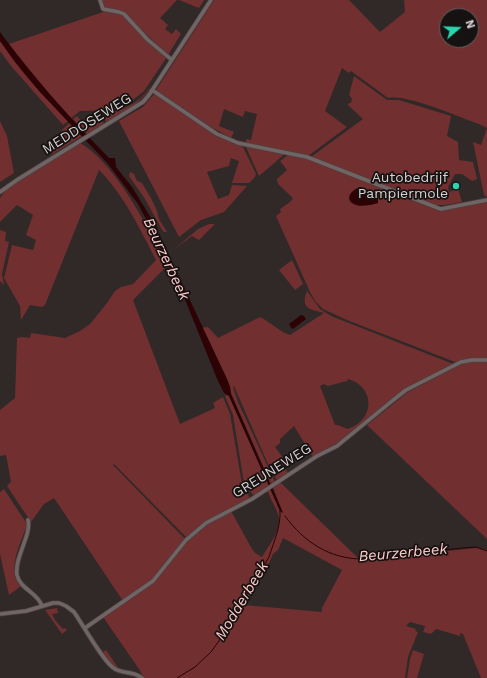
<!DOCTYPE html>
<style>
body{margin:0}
#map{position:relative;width:487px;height:678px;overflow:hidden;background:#312828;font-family:"Work Sans",sans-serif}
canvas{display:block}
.north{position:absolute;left:439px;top:8px;width:40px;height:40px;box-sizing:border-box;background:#161212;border:1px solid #645e5e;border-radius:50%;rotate:71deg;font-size:11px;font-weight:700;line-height:16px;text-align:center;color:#d8d1d1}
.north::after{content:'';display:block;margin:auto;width:14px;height:18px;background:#28d5ad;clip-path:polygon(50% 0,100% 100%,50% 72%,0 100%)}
</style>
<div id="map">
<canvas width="487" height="678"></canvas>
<div class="north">N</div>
</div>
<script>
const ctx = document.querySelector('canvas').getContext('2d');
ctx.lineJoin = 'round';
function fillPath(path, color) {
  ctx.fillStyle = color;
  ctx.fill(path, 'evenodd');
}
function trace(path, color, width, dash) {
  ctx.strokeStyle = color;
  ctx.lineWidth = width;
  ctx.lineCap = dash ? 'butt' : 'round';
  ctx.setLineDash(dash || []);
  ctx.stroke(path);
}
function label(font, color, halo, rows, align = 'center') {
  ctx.font = font + ' "Work Sans",sans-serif';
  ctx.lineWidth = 3.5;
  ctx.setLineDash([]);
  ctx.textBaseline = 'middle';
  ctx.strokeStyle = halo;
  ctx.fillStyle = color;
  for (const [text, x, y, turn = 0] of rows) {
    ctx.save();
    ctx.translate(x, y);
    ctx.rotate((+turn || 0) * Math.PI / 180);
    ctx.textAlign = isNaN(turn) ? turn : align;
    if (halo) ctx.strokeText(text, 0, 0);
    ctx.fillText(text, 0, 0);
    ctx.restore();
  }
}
fillPath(new Path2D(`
 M102 0H177L160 18 168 25 165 29 172 34 176 29 181 34 168 55 126 15 104 7Z
 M179 0H204L199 8Z
 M214 0H349L380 32 405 12 404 0H487V197L484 195 473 142 481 145 487 128 479 124C458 117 408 94 388 98L351 71 349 73 342 68 325 111 347 127 308 156 246 143V139L251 140 257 114 245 111 243 117 224 109 219 126 234 132 231 138 211 127 157 91 156 90ZM447 16H471V40H447Z
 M106 11 121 14 167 57 144 91 134 99 113 110 80 111 71 118 38 81 9 44Z
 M0 41 26 76 68 121 63 125 11 66 0 51Z
 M354 76 387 100H399L451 116 447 136 458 142 459 160 473 162 477 179 472 181 462 174H455L448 187 449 192 458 189 462 202 445 205H435L311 157 363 119 348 105 349 103H351L352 99 349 95Z
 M149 89H150C141 101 120 118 106 122L103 114C121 111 138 104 149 89Z
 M154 94 211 131 243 147 256 174 255 177 249 183H232L239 161 231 158 229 166 207 172 218 199 229 195 232 185 247 186 224 212 201 220 179 237 119 121 143 107Z
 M77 116 82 122 91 120 92 123 96 122V119H100L104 123 87 134 73 119Z
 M0 121 7 136 14 173 0 182Z
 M69 123 82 136 51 155 62 130Z
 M80 143C110 159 140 213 156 243 160 251 159 261 165 268L133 300 180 424 215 408 213 403 223 397 230 414 242 484 250 498 202 524 186 537 114 464 113 465 185 539 152 580 123 601 54 498 44 504 31 522 7 486 11 482 6 455 0 456V410L15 398 17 338 23 337 30 338 31 333 65 338 80 331 90 324 107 303 115 291 121 287 133 284 156 260C140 229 124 195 99 170L45 305 42 307 30 305 21 320 20 306 4 278 12 245 33 250 36 240 26 235 33 215 17 205 0 222V198L6 189Z
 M246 147 286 153 259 176Z
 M288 155 305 158 354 176 439 211 487 202V358H471L455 362 347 320 323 309 315 301 310 292 276 216 281 212 280 209 290 202 293 198 278 184 277 179 287 170 280 161Z
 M130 172 134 174 137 181 142 183 151 198 157 211 159 219 167 232H164L162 230 145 199 129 176Z
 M209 224H215L199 240 192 236 172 251 198 229Z
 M0 230 6 232 5 241 9 242 2 274 4 285 0 281Z
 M292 260 303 284 295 290 279 270Z
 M307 291 320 309 331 316 453 364 403 391 342 440 313 457 294 426 280 439V443L275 447 283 458V465L288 473 277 480 271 471 234 386 233 387 238 402 275 482 271 484 231 393 230 387 227 379 202 328 207 327 209 328 218 338 260 317C270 322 280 332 290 335L324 313C310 309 300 309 307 291ZM348 379C376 387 375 421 347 429L338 425H335L320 386 324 384 328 386 347 381Z
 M471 361H487V539L367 425 408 392 463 363Z
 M226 395 229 396 269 486 254 496 244 483 233 415 225 396Z
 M280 482 360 560 467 549 478 548 487 550V678H481L463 634 460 633V636L436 629 431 634 423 632 425 626 410 622 406 626 416 629 415 631 418 632 408 657 405 678H143V676L139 669 103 617 157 579 181 547 197 530 231 511 252 549 255 553 262 557C269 545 283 529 278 514 275 506 270 498 267 490L270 488 280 511 283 513 273 487ZM283 538 342 570 322 608V612L244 605 270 561 273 554 278 550Z
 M4 489 27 524C21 545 6 567 21 586L9 595 0 554V492Z
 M57 608 58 613 52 614 55 620 63 629 66 628 67 630 62 634 45 610Z
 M106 650 119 669C112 665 108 659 103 652Z
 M413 650 424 654 417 678H407L410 659Z`), '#722f2f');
fillPath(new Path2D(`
 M0 32C33 77 70 118 109 158H115L116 167 132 187 151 218 154 220 153 223 157 227 158 232 227 379 230 387 231 394 283 513 280 511 229 396 224 393 218 381 186 302 154 234 138 204 108 164 39 91 15 62 0 41Z
 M360 187 374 192 378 198V203C371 205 362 207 356 205 343 200 351 190 360 187Z
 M301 315 304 316 306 319 293 329 291 328 289 324Z`), '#2c0205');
trace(new Path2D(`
 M285 516C304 542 330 559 362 559 375 560 389 557 401 555 422 553 442 550 462 548L476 547 487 551
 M177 678 195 667 211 652 221 638 269 557C274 541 281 527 280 510`), '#2c0205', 1);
const minor = new Path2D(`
 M100 0 103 9 119 12 124 14 148 40 172 60
 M152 90 217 134 238 143 307 157 438 208 441 209 487 200
 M0 192 17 180 143 102 149 95 211 0
 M28 520C32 534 14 558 17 575 20 589 38 593 42 606
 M0 614 26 611 53 603H59L66 606 74 612C83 625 104 663 115 669 124 674 134 671 142 678
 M85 628 153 581 186 540 206 523 252 499 317 456 337 446 392 401 406 390 461 362 472 360H487`);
trace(minor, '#4b4343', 5);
trace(minor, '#706564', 3.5);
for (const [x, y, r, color] of [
 [456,186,4,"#28d5ad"]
]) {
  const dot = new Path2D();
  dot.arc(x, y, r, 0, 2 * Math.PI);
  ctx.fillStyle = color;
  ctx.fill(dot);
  trace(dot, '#161212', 1.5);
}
label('14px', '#d8d1d1', '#161212', [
 ["MEDDOSEWEG",87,124,-32],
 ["GREUNEWEG",272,471,-32]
]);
label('14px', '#d8d1d1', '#161212', [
 ["Autobedrijf",448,178],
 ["Pampiermole",448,194]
], 'right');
label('italic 15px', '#fecbc8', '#161212', [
 ["Beurzerbeek",166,259,65],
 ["Beurzerbeek",403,553,-5],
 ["Modderbeek",242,601,-59]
]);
</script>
